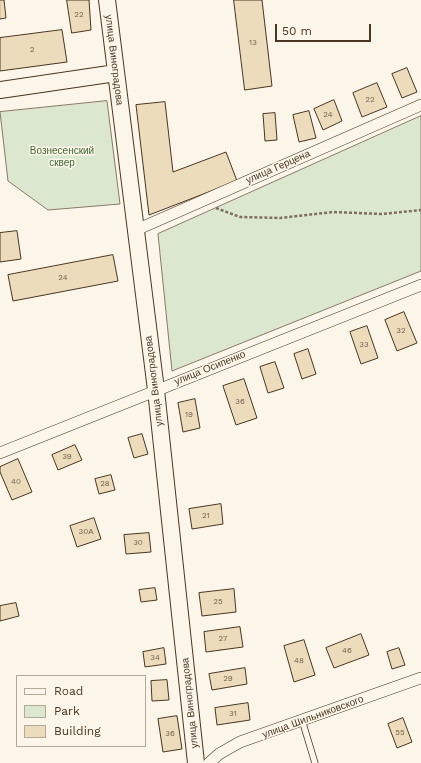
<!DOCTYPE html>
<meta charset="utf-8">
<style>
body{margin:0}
#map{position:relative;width:421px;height:763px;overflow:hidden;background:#fbf6e9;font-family:"Work Sans",sans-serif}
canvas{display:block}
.legend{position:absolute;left:16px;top:675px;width:130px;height:72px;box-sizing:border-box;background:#fbf6e9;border:1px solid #b4a999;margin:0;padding:5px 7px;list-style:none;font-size:12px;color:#4a3520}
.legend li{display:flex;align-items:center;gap:8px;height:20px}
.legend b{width:20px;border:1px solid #b4a999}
.scale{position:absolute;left:275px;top:24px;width:96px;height:18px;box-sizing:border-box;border:2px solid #4a3520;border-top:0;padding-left:5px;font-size:12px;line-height:14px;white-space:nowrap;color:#4a3520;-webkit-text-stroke:3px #fbf6e9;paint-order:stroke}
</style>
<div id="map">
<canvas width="421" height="763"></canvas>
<ul class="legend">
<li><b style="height:5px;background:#fbf6e9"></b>Road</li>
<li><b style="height:11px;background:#dce7d0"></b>Park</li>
<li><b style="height:11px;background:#ecdcbc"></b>Building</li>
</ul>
<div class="scale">50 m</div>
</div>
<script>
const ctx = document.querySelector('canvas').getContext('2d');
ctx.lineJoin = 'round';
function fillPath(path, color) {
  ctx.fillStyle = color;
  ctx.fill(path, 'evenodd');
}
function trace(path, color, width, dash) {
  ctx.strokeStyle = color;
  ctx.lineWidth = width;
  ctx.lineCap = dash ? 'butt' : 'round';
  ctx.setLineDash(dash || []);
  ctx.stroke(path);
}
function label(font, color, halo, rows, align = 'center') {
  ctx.font = font + ' "Work Sans",sans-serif';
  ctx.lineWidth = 3;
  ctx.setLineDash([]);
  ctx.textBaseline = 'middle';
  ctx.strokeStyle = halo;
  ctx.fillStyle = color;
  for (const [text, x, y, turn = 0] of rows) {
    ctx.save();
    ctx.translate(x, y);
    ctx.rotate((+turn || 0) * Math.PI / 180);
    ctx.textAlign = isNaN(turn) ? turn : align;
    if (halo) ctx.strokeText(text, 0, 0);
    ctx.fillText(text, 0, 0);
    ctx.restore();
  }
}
const green = new Path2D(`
 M107 101 120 204 48 210 8 181 0 112Z
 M421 116V271L172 371 158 234Z`);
fillPath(green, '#dce7d0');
trace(green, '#887966', 1);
const building = new Path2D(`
 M0 0H4L6 18 0 19Z
 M67 0H89L91 30 72 33Z
 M234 0H262L272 86 245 90Z
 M62 30 67 62 0 71V38Z
 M407 68 417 92 402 98 392 74Z
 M377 83 387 107 362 117 353 93Z
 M334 100 342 121 323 130 314 109Z
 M165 102 173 172 226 152 237 181 149 215 136 105Z
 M309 111 316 138 299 142 293 115Z
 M275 113 277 140 265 141 263 114Z
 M17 231 21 259 0 262V233Z
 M113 255 118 281 13 301 8 275Z
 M404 312 417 343 397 351 385 320Z
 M367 326 378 358 361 364 350 332Z
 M308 349 316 374 302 379 294 354Z
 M275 362 284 388 268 393 260 367Z
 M244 379 257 418 236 425 223 386Z
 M195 399 200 428 183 432 178 403Z
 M142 434 148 454 134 458 128 438Z
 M75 445 82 460 58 470 52 455Z
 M18 459 32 492 12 500 0 472V467Z
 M111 475 115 490 99 494 95 479Z
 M221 504 223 524 192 529 189 509Z
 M94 518 101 539 77 547 70 526Z
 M149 533 151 552 126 554 124 535Z
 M155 588 157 600 141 602 139 590Z
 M234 589 236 612 202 616 199 593Z
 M16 603 19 616 0 621V606Z
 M240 627 243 647 206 652 204 632Z
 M361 634 369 655 334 668 326 648Z
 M304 640 315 675 294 682 284 646Z
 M164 648 166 664 145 667 143 652Z
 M399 648 405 665 392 669 387 652Z
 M245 668 247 684 212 690 209 674Z
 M167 680 169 700 152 701 151 681Z
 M248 703 250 720 217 725 215 708Z
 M177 716 182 749 163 752 158 719Z
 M403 718 412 742 397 748 388 724Z`);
fillPath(building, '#ecdcbc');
trace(building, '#4a3520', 1);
const lane = new Path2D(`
 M302 720 315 763`);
const street = new Path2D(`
 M136 230 421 105
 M0 453 421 285
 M209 763 219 754 240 742 421 678`);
const secondary = new Path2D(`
 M107 0 156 390 196 763
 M0 90 116 73`);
trace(lane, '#4a3520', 7);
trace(street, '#4a3520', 12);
trace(secondary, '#4a3520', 18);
trace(new Path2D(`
 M216 208 240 217 280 218 333 212 382 214 421 210`), '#7f6f5c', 2.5, [3, 2]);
trace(lane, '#fbf6e9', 5.5);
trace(street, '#fbf6e9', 11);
trace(secondary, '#fbf6e9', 16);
label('8px', '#725f47', null, [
 ["22",79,15],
 ["13",253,43],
 ["2",32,50],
 ["22",370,100],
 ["24",328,115],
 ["24",63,278],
 ["32",401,331],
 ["33",364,345],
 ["36",240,402],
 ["19",189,415],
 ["39",67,457],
 ["40",16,482],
 ["28",105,484],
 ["21",206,516],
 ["30А",86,532],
 ["30",138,543],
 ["25",218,602],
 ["27",223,639],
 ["46",347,651],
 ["34",155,658],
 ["48",299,661],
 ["29",228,679],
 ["31",233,714],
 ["55",400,733],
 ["36",170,734]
]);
label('10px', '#4a3520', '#fbf6e9', [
 ["улица Виноградова",114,60,83],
 ["улица Герцена",278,167,-24],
 ["улица Осипенко",210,368,-22],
 ["улица Виноградова",154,381,-97],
 ["улица Виноградова",190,703,-96],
 ["улица Шильниковского",313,717,-20]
]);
label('10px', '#436837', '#fbf6e9', [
 ["Вознесенский",62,151],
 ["сквер",62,163]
]);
</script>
